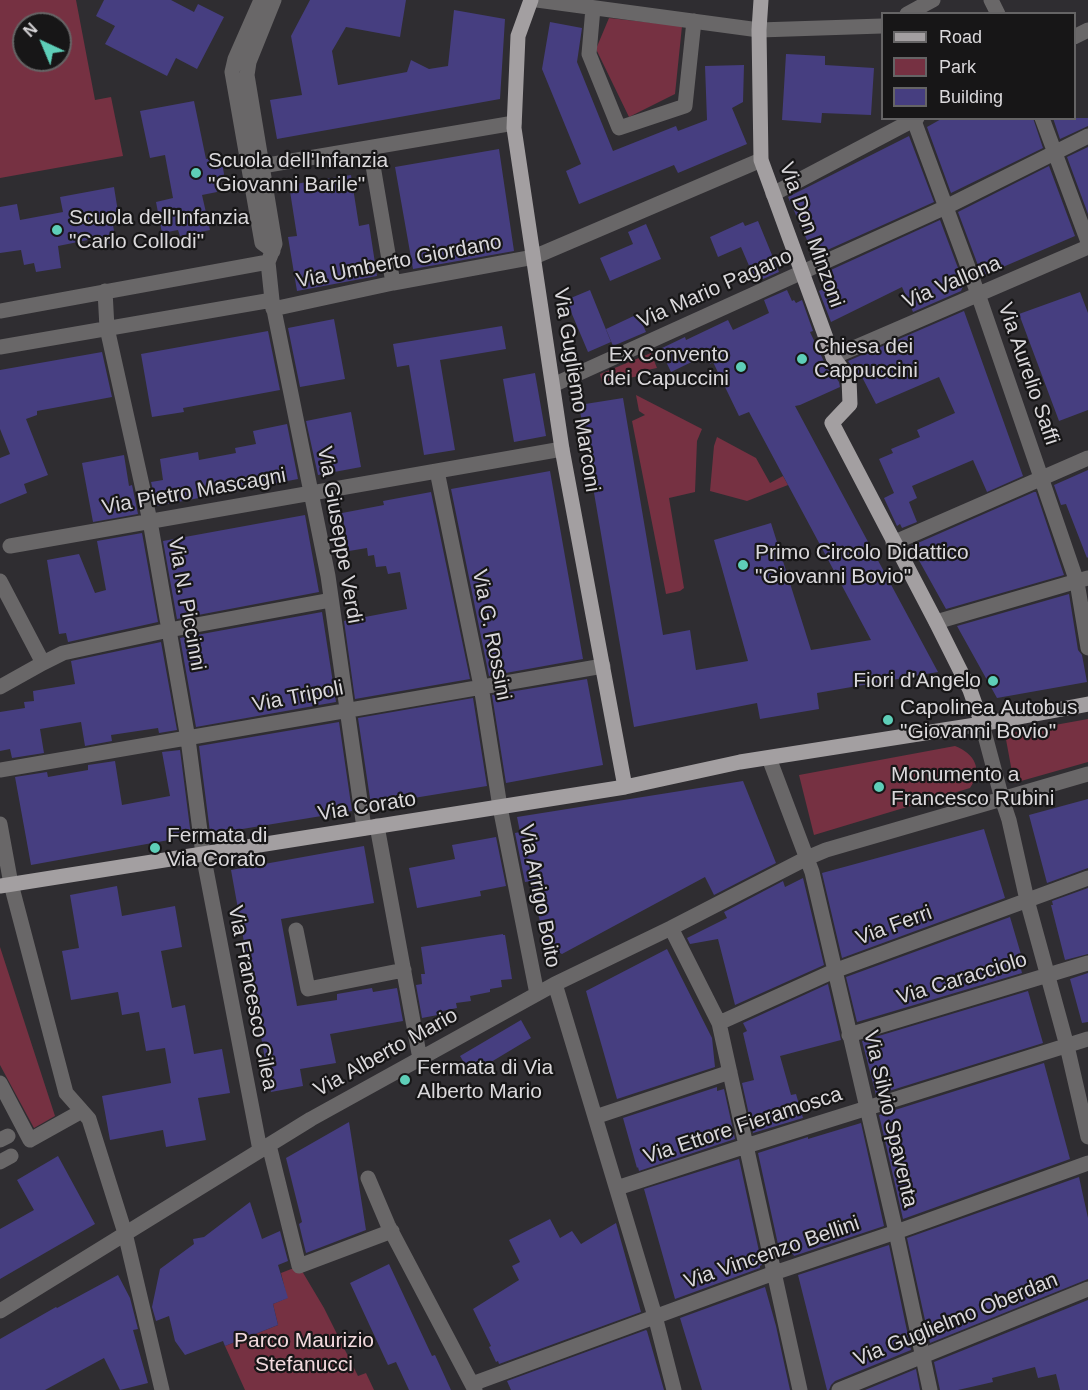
<!DOCTYPE html>
<style>
body{margin:0}
#map{position:relative;width:1088px;height:1390px;overflow:hidden;background:#2f2d31;font-family:Arial,sans-serif}
canvas{display:block}
.legend{position:absolute;left:881px;top:12px;width:195px;height:108px;box-sizing:border-box;background:#171617;border:2px solid #656465;margin:0;padding:8px 10px;list-style:none;font-size:18px;color:#dad8db}
.legend li{display:flex;align-items:center;gap:12px;height:30px}
.legend b{width:30px;border:2px solid #656465}
.north{position:absolute;left:12px;top:12px;width:60px;height:60px;box-sizing:border-box;background:#171617;border:2px solid #656465;border-radius:50%;rotate:316deg;font-size:16px;font-weight:700;line-height:24px;text-align:center;color:#dad8db}
.north::after{content:'';display:block;margin:auto;width:21px;height:27px;background:#5eceb8;clip-path:polygon(50% 0,100% 100%,50% 72%,0 100%)}
</style>
<div id="map">
<canvas width="1088" height="1390"></canvas>
<ul class="legend">
<li><b style="height:8px;background:#a39fa1"></b>Road</li>
<li><b style="height:16px;background:#763142"></b>Park</li>
<li><b style="height:16px;background:#463e80"></b>Building</li>
</ul>
<div class="north">N</div>
</div>
<script>
const ctx = document.querySelector('canvas').getContext('2d');
ctx.lineJoin = 'round';
function fillPath(path, color) {
  ctx.fillStyle = color;
  ctx.fill(path, 'evenodd');
}
function trace(path, color, width, dash) {
  ctx.strokeStyle = color;
  ctx.lineWidth = width;
  ctx.lineCap = dash ? 'butt' : 'round';
  ctx.setLineDash(dash || []);
  ctx.stroke(path);
}
function label(font, color, halo, rows, align = 'center') {
  ctx.font = font + ' Arial,sans-serif';
  ctx.lineWidth = 4.5;
  ctx.setLineDash([]);
  ctx.textBaseline = 'middle';
  ctx.strokeStyle = halo;
  ctx.fillStyle = color;
  for (const [text, x, y, turn = 0] of rows) {
    ctx.save();
    ctx.translate(x, y);
    ctx.rotate((+turn || 0) * Math.PI / 180);
    ctx.textAlign = isNaN(turn) ? turn : align;
    if (halo) ctx.strokeText(text, 0, 0);
    ctx.fillText(text, 0, 0);
    ctx.restore();
  }
}
fillPath(new Path2D(`
 M0 0H76L95 100 111 97 123 156 0 178ZM24 24H60V60H24Z
 M609 18 682 26 675 94 629 117 596 49Z
 M651 353 657 368 638 372 639 376 602 383 600 374Z
 M636 395 702 429 697 441 695 492 669 498 684 588 680 591 666 594 632 421 645 415 639 411Z
 M717 437 756 458 770 483 783 476 788 485 747 501 710 491 714 446Z
 M1088 719V762L1014 783 1005 734Z
 M955 746C975 754 983 769 970 788L814 835 799 775Z
 M0 947 55 1116 34 1128 0 1065Z
 M299 1266 324 1308 358 1376 366 1373 374 1390H245L225 1346 278 1325 273 1304 287 1298 281 1273Z`), '#763142');
fillPath(new Path2D(`
 M104 0H171L194 12 198 4 224 17 197 69 176 58 167 76 105 44 115 26 96 16Z
 M310 0H406L400 37 346 27 332 51 338 85 407 72 411 60 429 69 448 66 454 10 505 19 500 99 277 139 270 100 302 95 291 36Z
 M550 22 582 28 577 62 613 151 676 126 678 131 707 120 705 66 744 65 743 102 732 108 747 144 678 173 674 165 579 204 566 171 581 164 542 69Z
 M786 54 825 56V65L874 68 871 115 822 113 821 123 782 120Z
 M194 101 206 159 221 156 225 180 215 182 217 192 202 195 210 230 180 236 178 230 162 233 156 202 173 198 165 155 150 158 140 111Z
 M943 118H1033L1043 148 951 193 927 127Z
 M1053 118H1088V126L1060 139Z
 M909 136 934 202 814 256 788 197Z
 M1088 147V214L1067 157Z
 M499 149 514 251 413 269 395 167Z
 M1049 166 1075 236 982 276 958 212Z
 M351 175 359 226 369 224 377 276 297 291 288 237 297 236 289 185Z
 M114 187 118 212 111 213 116 243 95 246 93 239 58 246 61 268 36 272 34 263 24 265 21 250 0 253V207L17 204 20 220 63 212 60 197Z
 M940 220 964 284 961 291 913 312 902 287 831 322 819 291 827 287 822 274Z
 M758 221 779 272 756 282 741 247 718 257 710 237 743 222 745 226Z
 M646 224 661 259 610 281 600 258 633 244 628 232Z
 M590 290 611 342 588 352 566 300Z
 M787 290 792 301 794 300 796 303 802 300 813 331 810 332 828 370 830 369 839 382 840 387 800 405 795 406 938 672 817 693 819 709 760 719 757 703 634 727 579 405 623 398 663 635 690 630 696 670 748 661 714 540 771 523 811 650 871 640 749 412 739 416 713 362 710 364 706 355 671 372 660 349 685 337 686 340 728 320 733 330 769 313 764 300Z
 M1080 292 1088 313V410L1059 421 1019 314Z
 M964 311 1023 476 987 492 973 460 912 486 917 498 909 502 917 522 902 528 900 524 897 526 884 498 894 493 879 459 893 453 891 449 920 437 917 430 955 413 939 377 876 404 862 377 859 379 857 373 848 361Z
 M638 314 646 332 613 346 606 329Z
 M334 319 345 379 300 387 288 328Z
 M502 326 506 349 440 360 455 450 424 455 409 365 397 367 393 344Z
 M268 331 280 390 183 408 184 412 152 417 141 354Z
 M102 352 112 397 37 411V415L26 419 48 475 24 484 27 493 0 504V458L10 454 0 429V370Z
 M535 373 546 436 514 442 503 379Z
 M351 412 361 467 318 475 306 421Z
 M287 424 298 479 157 506 151 482 163 480 160 459 198 452 199 460 236 453 235 448 256 444 253 431Z
 M124 455 129 486 132 485 138 514 93 522 82 463Z
 M1088 470V557L1087 558 1066 504 1061 505 1054 485Z
 M550 471 583 659 489 676 451 489Z
 M431 492 470 679 355 699 344 621 407 609 400 572 388 574 386 566 376 567 374 555 368 556 367 548 349 551 342 513 384 505 383 501Z
 M1034 492H1036L1064 575 946 609 911 546Z
 M305 515 319 592 177 619 163 541Z
 M142 533 158 622 68 642 66 633 59 634 47 560 79 554 95 593 106 590 97 541Z
 M1069 594 1078 650 1082 655 1087 682 997 698 957 626Z
 M322 612 336 702 196 727 180 638Z
 M161 642 177 730 159 733 158 728 111 735 112 741 85 746 81 722 40 729 44 753 12 758 10 749 0 751V712L25 708 24 702 34 701 33 691 75 684 71 661Z
 M587 679 603 765 506 783 492 695Z
 M473 698 487 786 371 805 358 718Z
 M339 722 352 811 224 832V830L210 832 199 746Z
 M180 750 191 836 31 865 15 777 47 772 48 777 88 770V765L115 761 122 805 170 796 162 752Z
 M743 781 776 863 714 895 705 877 562 954 545 945 531 881 525 882 515 833 520 832 517 817Z
 M1088 799V868L1047 883 1029 815Z
 M984 829 1005 898 842 958 822 873Z
 M496 837 506 886 480 891 481 896 417 908 409 868 455 859 452 845Z
 M364 846 374 903 281 919 297 1006 337 1000V994L372 988 373 992 397 988 403 1021 330 1034 336 1063 300 1069 303 1086 271 1092 231 870Z
 M803 878 824 965 735 1005 718 939 690 944 687 938 727 918 724 912 783 881 785 887Z
 M117 886 122 916 175 906 182 947 161 951 172 1008 185 1005 194 1054 222 1049 230 1093 198 1098 206 1140 166 1147 163 1130 110 1140 102 1096 171 1083 165 1048 146 1051 139 1012 122 1015 118 992 71 1000 62 951 79 948 70 895Z
 M1088 888V954L1065 960 1051 905H1053L1052 901Z
 M1010 917 1025 968 1021 969 1022 973 857 1022 846 977Z
 M503 934V935H505L512 979 501 980 502 987 490 989V992L470 996 471 1001 456 1003 457 1008 442 1011 443 1014 422 1018 416 985 422 984 421 974H425L421 947Z
 M667 949 712 1038 715 1067 617 1099 586 991Z
 M1088 973V1022L1082 1023 1070 979Z
 M828 984 841 1040 780 1056 791 1095 796 1094 803 1118 753 1133 742 1083 754 1080 743 1033 747 1031 743 1023Z
 M1028 991 1043 1043 876 1095 862 1041Z
 M521 1020 531 1038 471 1074 460 1056Z
 M1044 1063 1070 1159 903 1219 879 1115Z
 M717 1087V1091L724 1089 735 1139 639 1171 638 1167 637 1168 623 1118Z
 M349 1122 366 1230 306 1253 299 1224 302 1222 286 1158Z
 M861 1123 884 1226 794 1256 793 1254 781 1258 758 1153 808 1137V1139Z
 M58 1156 95 1224 0 1279V1229L34 1210 17 1180Z
 M739 1159 762 1265 760 1266V1268L675 1299 644 1189Z
 M1079 1177 1088 1218V1279L930 1343 907 1238Z
 M250 1202 262 1239 280 1231 288 1261 278 1265 288 1298 273 1304 278 1325 225 1346 223 1341 185 1355 175 1341 169 1316 156 1321 152 1307 160 1269 194 1244 193 1239 204 1237Z
 M550 1219 560 1238 572 1231 581 1244 616 1223 641 1312 499 1364 498 1361 496 1362 489 1347 491 1346 473 1309 519 1280 512 1266 520 1262 509 1240Z
 M889 1245 911 1350 835 1381 831 1385 829 1390H827L798 1275Z
 M389 1264 432 1356 435 1355 451 1390H409L396 1362 388 1365 350 1283Z
 M118 1275 130 1298 138 1329 133 1330 148 1383 120 1390 104 1358 45 1390H0V1339L56 1307 57 1308Z
 M765 1287 776 1326 790 1390H702L680 1318Z
 M1088 1300V1390H1060L1056 1374 1038 1378 1035 1367 992 1378 993 1382 958 1390H940L934 1362Z
 M646 1330 647 1331 664 1390H511L507 1381Z
 M916 1369 920 1390H865Z`), '#463e80');
trace(new Path2D(`
 M261 0 235 59 232 72 262 243 273 251
 M274 0 249 62 247 75 275 244 268 262 272 300 328 576 364 828
 M537 0 759 30 882 26
 M991 0 998 14
 M593 8 589 54 619 128 685 106 694 21
 M907 14 933 0
 M1074 37 1088 30
 M913 118 978 294 1077 582 1088 648
 M1042 118 1088 242
 M370 148 393 283
 M262 166 514 123
 M773 194 917 118
 M105 291 107 328 150 521 188 739 203 854 260 1150
 M273 309 393 283 534 257 761 160
 M0 311 268 262
 M0 347 272 300
 M833 357 1088 247
 M553 385 946 207 1088 136
 M437 471 481 686 500 807 537 994
 M893 543 1088 458
 M10 546 562 449
 M0 581 43 663 0 687
 M936 622 1088 578
 M43 663 63 653 169 630 331 600
 M982 724 1002 799 1009 820 1027 900 1067 1046 1088 1137
 M769 758 812 872 896 1232 930 1390
 M0 770C201 737 402 700 603 666
 M0 824 11 884 66 1093 89 1119 125 1233 162 1390
 M377 826 420 1059
 M671 928 719 1023 800 1390
 M296 930 308 989 404 970
 M555 984 655 1316 674 1390
 M719 1023 834 971 1088 878
 M849 1035 1088 963
 M0 1083 30 1140 82 1111
 M595 1117 730 1072
 M0 1140 8 1136
 M269 1145 299 1266 392 1231
 M0 1162 11 1156
 M368 1178 388 1225 475 1390
 M617 1188 746 1146 1088 1039
 M0 1311 311 1119 555 984 671 928 807 858 826 850 1088 774
 M472 1384 774 1273 896 1232 1088 1163
 M839 1390 1088 1289`), '#696768', 15);
trace(new Path2D(`
 M531 0 518 36 514 128 562 449 625 787
 M761 0 759 30 761 160 833 357 849 379 850 404 832 423 936 622 970 690 982 724
 M0 886 625 787 740 762 982 724 1088 704`), '#a39fa1', 15);
for (const [x, y, r, color] of [
 [196,173,6,"#5eceb8"],
 [57,230,6,"#5eceb8"],
 [802,359,6,"#5eceb8"],
 [741,367,6,"#5eceb8"],
 [743,565,6,"#5eceb8"],
 [993,681,6,"#5eceb8"],
 [888,720,6,"#5eceb8"],
 [879,787,6,"#5eceb8"],
 [155,848,6,"#5eceb8"],
 [405,1080,6,"#5eceb8"]
]) {
  const dot = new Path2D();
  dot.arc(x, y, r, 0, 2 * Math.PI);
  ctx.fillStyle = color;
  ctx.fill(dot);
  trace(dot, '#171617', 2);
}
label('21px', '#dad8db', '#171617', [
 ["Scuola dell'Infanzia",208,161],
 ["\"Giovanni Barile\"",208,185],
 ["Scuola dell'Infanzia",69,218],
 ["\"Carlo Collodi\"",69,242],
 ["Chiesa dei",814,347],
 ["Cappuccini",814,371],
 ["Ex Convento",729,355,"right"],
 ["dei Capuccini",729,379,"right"],
 ["Primo Circolo Didattico",755,553],
 ["\"Giovanni Bovio\"",755,577],
 ["Fiori d'Angelo",981,681,"right"],
 ["Capolinea Autobus",900,708],
 ["\"Giovanni Bovio\"",900,732],
 ["Monumento a",891,775],
 ["Francesco Rubini",891,799],
 ["Fermata di",167,836],
 ["Via Corato",167,860],
 ["Fermata di Via",417,1068],
 ["Alberto Mario",417,1092]
], 'left');
label('21px', '#dad8db', '#171617', [
 ["Via Don Minzoni",811,235,70],
 ["Via Umberto Giordano",399,262,-11],
 ["Via Vallona",952,283,-23],
 ["Via Mario Pagano",715,289,-24],
 ["Via Aurelio Saffi",1028,374,71],
 ["Via Gugliemo Marconi",576,390,81],
 ["Via Pietro Mascagni",194,492,-10],
 ["Via Giuseppe Verdi",339,535,80],
 ["Via N. Piccinni",186,604,80],
 ["Via G. Rossini",491,635,79],
 ["Via Tripoli",298,697,-11],
 ["Via Corato",367,807,-9],
 ["Via Arrigo Boito",539,896,79],
 ["Via Ferri",894,926,-20],
 ["Via Caracciolo",962,979,-17],
 ["Via Francesco Cilea",252,998,79],
 ["Via Alberto Mario",386,1053,-29],
 ["Via Silvio Spaventa",890,1119,77],
 ["Via Ettore Fieramosca",743,1126,-18],
 ["Via Vincenzo Bellini",772,1253,-19],
 ["Via Guglielmo Oberdan",956,1320,-22]
]);
label('21px', '#f2d9dd', '#171617', [
 ["Parco Maurizio",304,1341],
 ["Stefanucci",304,1365]
]);
</script>
